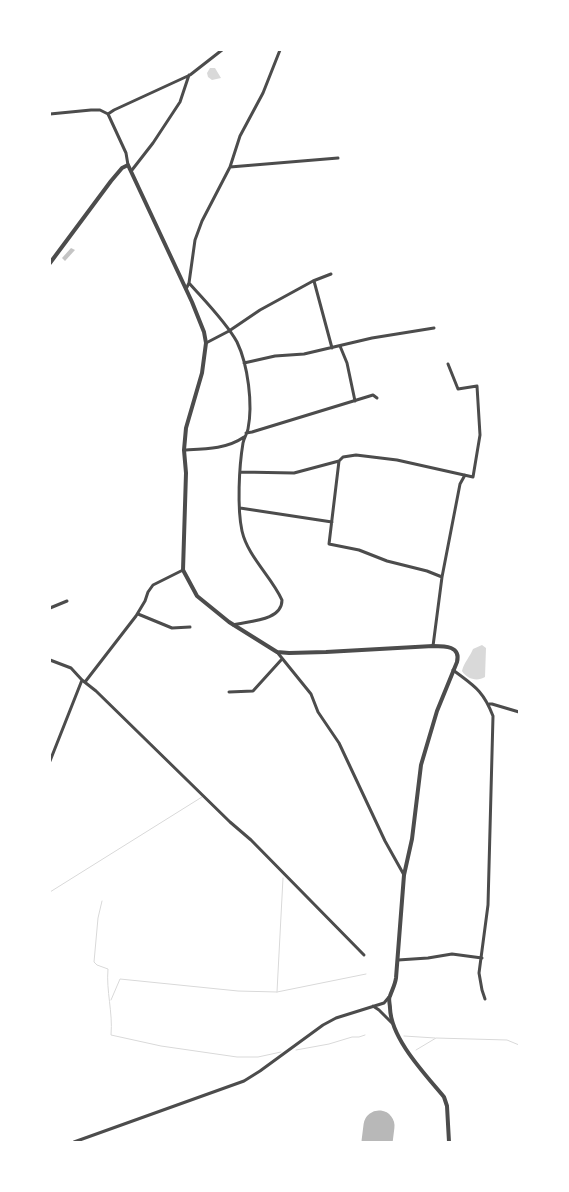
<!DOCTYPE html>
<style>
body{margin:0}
#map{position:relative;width:569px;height:1192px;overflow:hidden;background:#fff;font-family:Ubuntu,sans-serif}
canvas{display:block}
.frame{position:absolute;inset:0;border:51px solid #fff;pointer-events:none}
</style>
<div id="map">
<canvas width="569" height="1192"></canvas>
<div class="frame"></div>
</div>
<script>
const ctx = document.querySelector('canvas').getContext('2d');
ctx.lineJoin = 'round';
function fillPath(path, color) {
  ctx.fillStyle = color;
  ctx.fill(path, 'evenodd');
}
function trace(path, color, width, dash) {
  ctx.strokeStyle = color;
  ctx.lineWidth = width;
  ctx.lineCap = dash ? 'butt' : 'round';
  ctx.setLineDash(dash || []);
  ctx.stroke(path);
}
fillPath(new Path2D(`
 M210 68H215L221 78 212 80 208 77 207 73Z
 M482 645 486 648 485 677C477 682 467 679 462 671 464 662 470 657 473 649Z`), '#d9d9d9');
trace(new Path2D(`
 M50 892 202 797
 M102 901 98 918 94 962 97 965 108 969C106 991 113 1012 111 1035L161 1046 237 1057H258L281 1052
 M277 992 283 878
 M111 1000 120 979 238 991 277 992 366 974
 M404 1036 435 1038
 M296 1050 329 1044 352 1037H359L365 1035
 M416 1050 436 1038 507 1040 519 1045`), '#d9d9d9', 1);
trace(new Path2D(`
 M377 1142 379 1126`), '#b8b8b8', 31);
fillPath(new Path2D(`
 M71 248 75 250 65 261 62 258Z`), '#c4c4c4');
trace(new Path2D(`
 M50 114 91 110H100L108 114 126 153 128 165
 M108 114 114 110 190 75 222 50
 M230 167 338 158
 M132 170 153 143 180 102 189 75
 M314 281 332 348
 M189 283C204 300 226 322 237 342 248 365 253 404 248 429 247 434 244 438 243 443 239 467 237 508 242 531 248 557 271 576 282 600 282 621 249 621 233 625
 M186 289 189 283 195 240 202 221 230 167 240 136 263 93 280 50
 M206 343 229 331 260 310 313 281 331 274
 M340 346 347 363 355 401
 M244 363 275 356 304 354 372 338 434 328
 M246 433 252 432 373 395 377 398
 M184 450C205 449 227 449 244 437
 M339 461 329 544 359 550 387 561 427 571 442 577
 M241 472 294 473 339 461 343 457 356 455 397 460 473 477 480 435 477 386 458 389 448 364
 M240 508 332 522
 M50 608 67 601
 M138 614 172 628 190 627
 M433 646 442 577 460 484 465 475
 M277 652 311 694 318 712 339 743 385 841 404 875
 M50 660 71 668 82 680 96 691 230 822 251 840 364 955
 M453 670C474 686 483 690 493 716L488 905 479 973 482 990 485 999
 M85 682 136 616 145 601 148 592 153 585 183 570
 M229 692 253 691 282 659
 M489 704H492L519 712
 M50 761 82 680
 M398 960 428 958 452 954 482 958
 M373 1006 379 1010 392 1023
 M74 1142 244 1081 260 1071 323 1025 336 1018 384 1003 389 997`), '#4c4c4c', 3);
trace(new Path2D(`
 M50 263 111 181 122 168 128 165 192 302 204 332 206 343 202 373 186 428 184 450 186 473 183 570 197 596 229 622 277 652 289 653 326 652 433 646C445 646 461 646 457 662L437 711 421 765 412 839 404 875 396 978C395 985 392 990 390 996 388 999 390 1004 390 1008 391 1039 425 1074 444 1097L447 1106 449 1142`), '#4c4c4c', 4);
</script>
